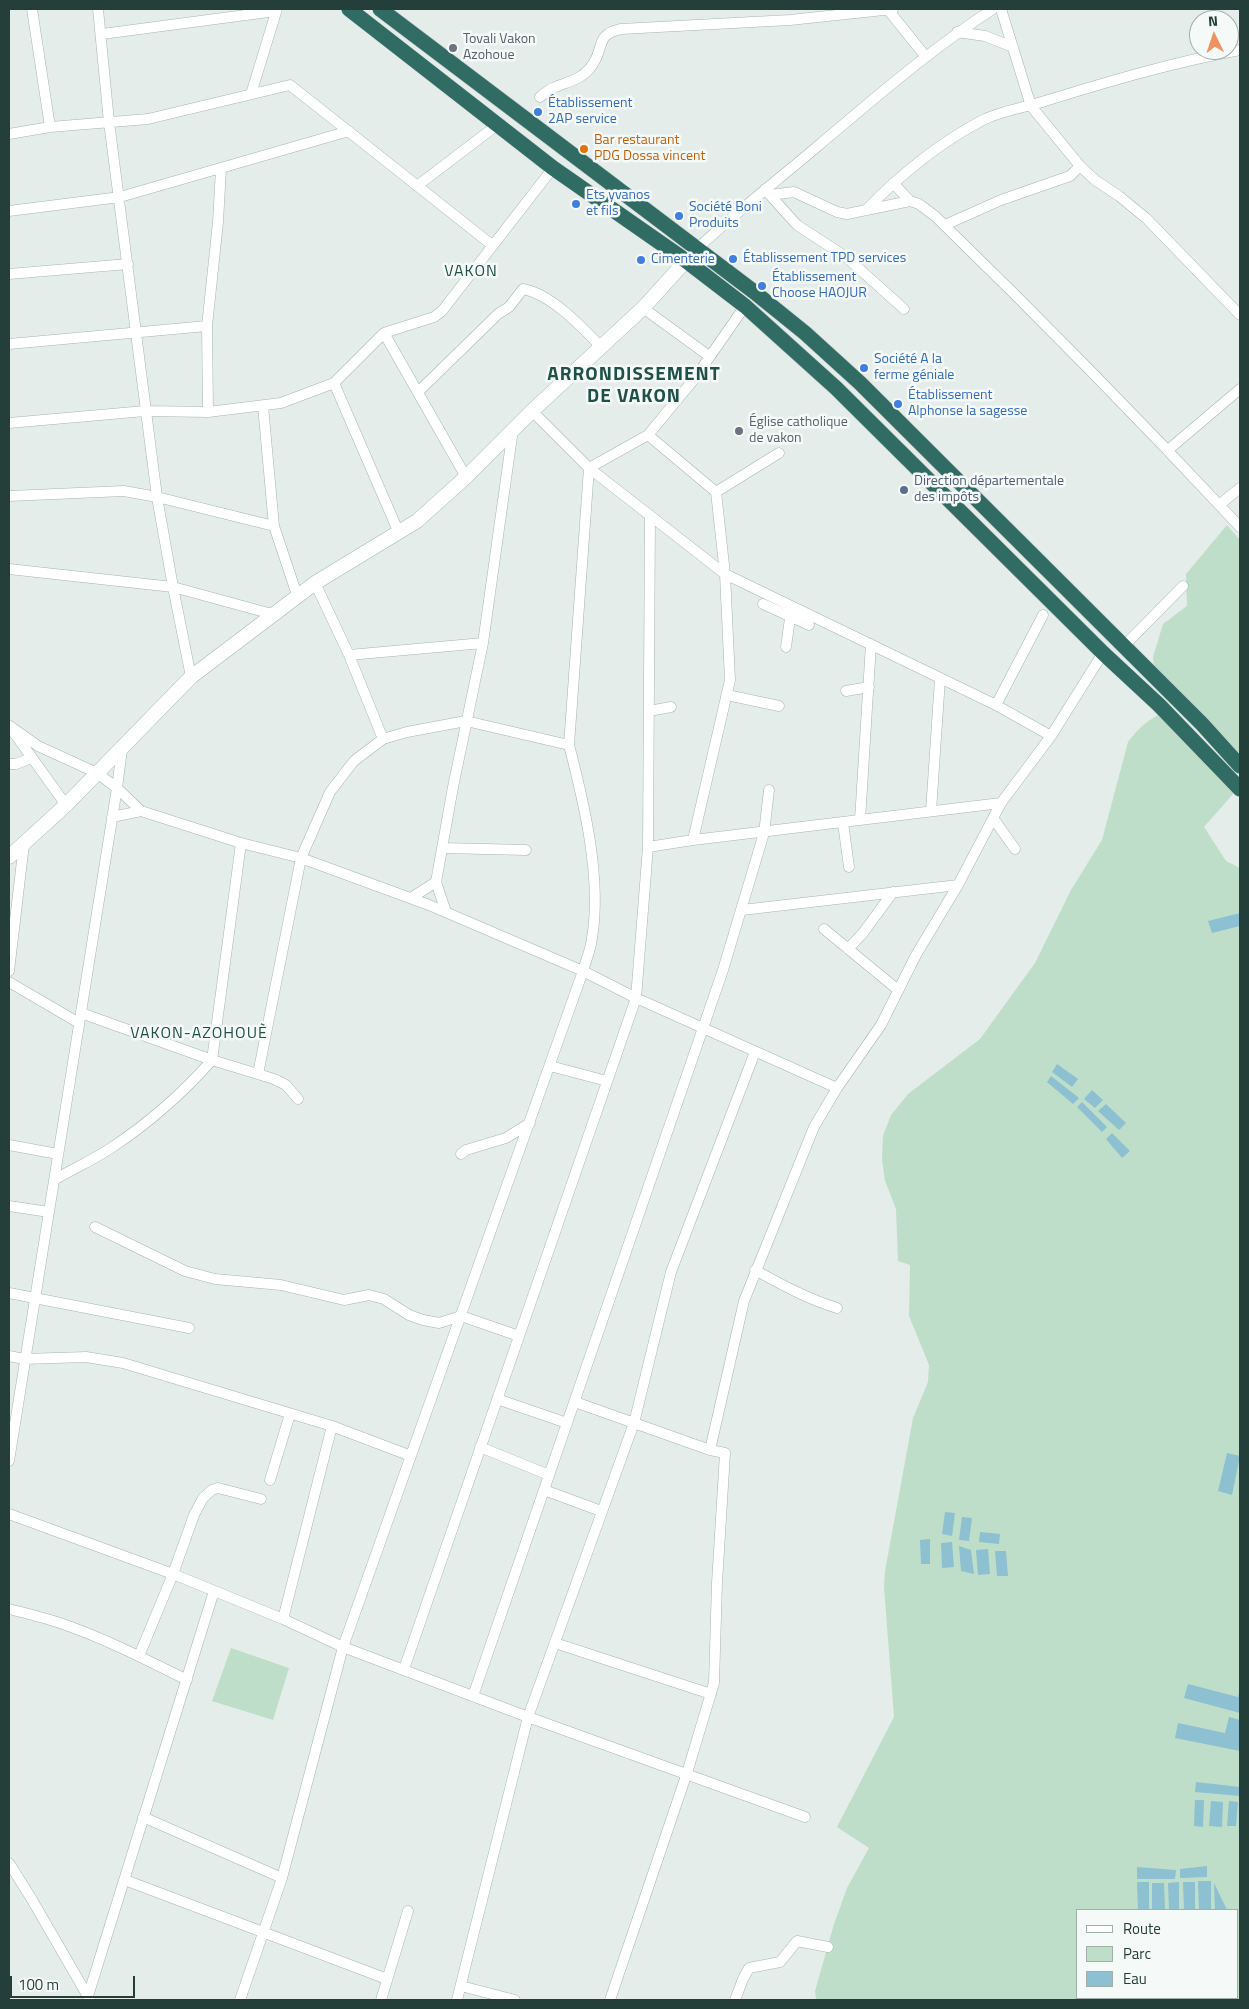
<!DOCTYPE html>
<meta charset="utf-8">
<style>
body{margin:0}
#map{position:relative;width:1249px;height:2009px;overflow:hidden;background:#e4edea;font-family:"Titillium Web",sans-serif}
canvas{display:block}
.frame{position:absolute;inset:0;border:10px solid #243f3a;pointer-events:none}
.legend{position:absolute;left:1076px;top:1909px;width:162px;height:90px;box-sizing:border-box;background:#f5faf8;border:1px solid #a1afac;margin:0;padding:6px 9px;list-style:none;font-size:15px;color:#243f3a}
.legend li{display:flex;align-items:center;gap:10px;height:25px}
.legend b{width:25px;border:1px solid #a1afac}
.north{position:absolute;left:1189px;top:10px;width:50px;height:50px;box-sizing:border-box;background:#f5faf8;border:1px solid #a1afac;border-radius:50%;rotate:356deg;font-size:14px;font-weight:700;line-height:20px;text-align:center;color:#243f3a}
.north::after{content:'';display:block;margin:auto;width:18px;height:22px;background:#ef9160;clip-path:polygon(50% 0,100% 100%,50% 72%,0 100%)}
.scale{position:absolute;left:10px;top:1976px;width:125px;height:22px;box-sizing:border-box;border:2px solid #243f3a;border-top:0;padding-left:6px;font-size:15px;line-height:18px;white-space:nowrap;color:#243f3a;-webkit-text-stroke:4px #f5faf8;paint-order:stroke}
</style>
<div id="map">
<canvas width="1249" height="2009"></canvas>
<div class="frame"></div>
<ul class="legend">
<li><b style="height:6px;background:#fff"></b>Route</li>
<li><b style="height:14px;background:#bedec9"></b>Parc</li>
<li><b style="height:14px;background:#8dc0d1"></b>Eau</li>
</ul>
<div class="north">N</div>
<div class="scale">100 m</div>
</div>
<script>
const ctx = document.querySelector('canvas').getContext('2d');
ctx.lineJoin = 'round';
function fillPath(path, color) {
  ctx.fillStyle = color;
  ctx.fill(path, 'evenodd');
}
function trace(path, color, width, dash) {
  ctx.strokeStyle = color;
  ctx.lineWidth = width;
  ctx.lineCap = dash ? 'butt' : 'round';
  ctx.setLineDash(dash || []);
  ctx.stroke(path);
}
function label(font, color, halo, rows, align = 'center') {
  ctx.font = font + ' "Titillium Web",sans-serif';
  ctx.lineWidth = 5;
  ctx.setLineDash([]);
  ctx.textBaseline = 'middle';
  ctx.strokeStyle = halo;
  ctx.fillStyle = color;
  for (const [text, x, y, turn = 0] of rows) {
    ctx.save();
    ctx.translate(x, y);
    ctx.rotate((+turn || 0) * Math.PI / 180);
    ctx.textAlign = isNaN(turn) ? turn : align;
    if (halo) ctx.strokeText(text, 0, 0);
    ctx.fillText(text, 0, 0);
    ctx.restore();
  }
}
fillPath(new Path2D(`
 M1227 525 1240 540V754L1154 668 1153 657 1163 624 1187 606 1186 574Z
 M1167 711 1240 786 1204 827 1226 861 1240 868V2000H816L815 1991 834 1924 847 1888 869 1848 837 1827 894 1717 884 1587 885 1571 913 1418 928 1382 929 1365 909 1316 910 1265 898 1261 896 1209 885 1181 882 1159 883 1136 891 1115 908 1094 980 1039 1035 963 1071 890 1102 840 1128 742C1139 727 1150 718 1167 711ZM1078 1910H1238V1998H1078Z
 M231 1648 289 1668 273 1720 212 1701Z`), '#bedec9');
fillPath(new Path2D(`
 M1240 913V926L1212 933 1208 921Z
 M1057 1064 1078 1079 1072 1087 1052 1072Z
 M1051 1076 1079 1098 1073 1104 1047 1082Z
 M1092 1090 1103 1100 1095 1108 1084 1099Z
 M1082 1102 1107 1127 1102 1132 1077 1107Z
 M1106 1104 1126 1123 1119 1130 1098 1111Z
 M1112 1133 1130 1151 1122 1158 1106 1139Z
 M1227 1453 1240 1456 1232 1495 1218 1491Z
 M945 1512 955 1513 952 1536 942 1534Z
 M962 1517 972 1518 969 1541 959 1540Z
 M980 1532 1000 1534 999 1544 979 1542Z
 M930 1539V1564H921L920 1540Z
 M952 1542 954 1567 942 1568 941 1543Z
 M959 1546 971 1550 974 1574 961 1571Z
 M988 1549 990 1574 978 1575 976 1550Z
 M995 1551H1006L1008 1576H997Z
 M1188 1684 1238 1697 1240 1688V1713L1184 1698Z
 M1229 1717 1240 1720V1751L1175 1738 1178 1723 1225 1733Z
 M1196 1782 1240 1787V1796L1195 1792Z
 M1195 1800H1204L1203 1827 1194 1826Z
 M1211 1801 1223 1802 1222 1827 1209 1826Z
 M1229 1801 1238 1802 1236 1826H1227Z
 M1207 1866V1877L1180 1878V1869Z
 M1137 1867 1176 1870 1175 1879H1137Z
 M1198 1881H1211V1910H1199Z
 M1137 1882H1149V1910H1138Z
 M1179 1882V1910H1169L1168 1883Z
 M1183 1882H1195V1910H1184Z
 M1152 1883H1164L1165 1910H1152Z
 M1214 1883 1227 1910H1215Z`), '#8dc0d1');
const street = new Path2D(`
 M32 9 50 127
 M98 9 109 122 157 497 173 587 191 677
 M1001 9 1031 106 1080 166 1095 180 1119 196 1147 219 1240 315
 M889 11 926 57
 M957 32 985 36 1013 47
 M102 34 276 11
 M251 94 277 9
 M540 97C544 94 548 90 553 88 566 82 581 80 590 68 606 50 593 35 621 29L790 20 893 9
 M9 134 50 127 148 119 290 85 492 245
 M893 183 910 201
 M417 186 497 125
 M765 189 770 195 794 192 837 212 847 214 910 201 919 204 935 216C1039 317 1141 421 1240 527
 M770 195 797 225 846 257 904 309
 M866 210C900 175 939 143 983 120 1003 110 1024 108 1045 101 1110 81 1174 62 1240 50
 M9 211 120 197 349 131
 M945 225 1001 200 1070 176 1080 166
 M697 249C736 212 778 180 819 145 875 98 931 49 993 9
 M9 274 128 264
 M643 308 709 356
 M384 333 466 477
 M9 344 207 326
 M334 383 399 533
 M418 392 498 314 509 307 523 289C551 294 582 327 601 347
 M263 406 274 526 297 595
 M532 411 589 468 725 574 996 705 1051 736
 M208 412 207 326 218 222 221 169
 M9 423 145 411 208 412 281 403 334 383 384 333 434 317 442 311 553 168
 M648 435 716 492 725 574 730 680 693 840
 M1168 450 1240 389
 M716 492 779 453
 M9 496 124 491 157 497 274 526
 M1219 505 1240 488
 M9 569 173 587 272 614
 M315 583 349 655 383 739
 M763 604 809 625
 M786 647 791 611
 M1123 647 1183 586
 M349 655 483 643
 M846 691 869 687
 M727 695 779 706
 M996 705 1043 615
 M649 711 671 707
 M10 726 38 746 97 773 117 788 141 811 241 843 301 858 429 905 583 971 636 998 837 1088
 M12 730 66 805
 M9 764H16L31 758
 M931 811 940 679
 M112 817 141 811
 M993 818 1015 849
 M860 820 871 644
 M843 823 849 867
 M648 847 693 840 1001 803
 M442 848 526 850
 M411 898 436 882
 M742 910 958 885
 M446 912 436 882 453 787 483 643 513 429
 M824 929 898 990
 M848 949 863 933 893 892
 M9 971 24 844
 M9 982 79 1023
 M81 1013 212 1060 274 1079 286 1085 298 1099
 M550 1066 607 1081
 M258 1074 301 858 330 792 354 761 383 739 407 732 466 721 569 745
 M9 1145 58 1154
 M461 1154 466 1150 506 1138 530 1123
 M54 1180C73 1169 93 1160 111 1148 149 1123 182 1094 212 1060L241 843
 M9 1206 49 1212
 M95 1227 185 1271 215 1279 281 1285 344 1300 369 1295 384 1299 409 1315 423 1320 439 1323 461 1316 519 1336
 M755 1270C782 1285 808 1299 837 1308
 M9 1293 189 1328
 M9 1356 24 1359 86 1357 123 1363 332 1426 411 1456
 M497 1399 567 1423
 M575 1402 710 1450
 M480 1447 549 1475
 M9 1461 117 788 122 749
 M270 1480 290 1414
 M544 1490 601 1511
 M9 1514 173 1574 283 1619 343 1647 528 1717 805 1817
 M9 1609C25 1613 41 1617 57 1622 102 1637 145 1659 187 1680
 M283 1619 332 1426
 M555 1643 711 1694
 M139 1656 173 1574 194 1515 203 1498 212 1490 218 1488 261 1499
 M404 1669 636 998 648 847 650 515
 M473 1696 723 970 764 833 769 790
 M143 1817 282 1878
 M9 1863 31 1898 90 2000
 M125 1880 387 1979
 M461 1986 515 2000
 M88 1996 214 1591
 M240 2000 282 1878 343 1647 583 971C586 960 591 949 592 938 602 878 584 803 569 745L589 468 648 435 695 378 745 306
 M381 2000 408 1911
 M457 2000 528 1717 634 1423 671 1272 755 1052
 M610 2000 687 1773 714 1683 717 1583 725 1453 710 1450 744 1301 814 1127 837 1088 881 1025 916 955 958 885 1001 803 1051 736 1103 653
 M735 2000 743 1979 749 1968 780 1962 797 1941 828 1947`);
const secondary = new Path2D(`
 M9 857 66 805 191 677 315 583 417 521 466 477 532 411 643 308 693 253`);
const highway = new Path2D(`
 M349 9 553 168 685 260 745 306 836 388 1103 653 1159 705 1240 789
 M380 9 753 291 805 333 860 383 1202 724 1240 766`);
trace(street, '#a7b5b2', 11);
trace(secondary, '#a2b9b3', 15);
trace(highway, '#c2c9c8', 16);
trace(street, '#fff', 10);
trace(secondary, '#fff', 14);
trace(highway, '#306b64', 15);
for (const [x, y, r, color] of [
 [453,48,5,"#6b7280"],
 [538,112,5,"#3f7fe0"],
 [584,149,5,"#e8710a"],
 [576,204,5,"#3f7fe0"],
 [679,216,5,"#3f7fe0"],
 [733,259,5,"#3f7fe0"],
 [641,260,5,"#3f7fe0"],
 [762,286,5,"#3f7fe0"],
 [864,368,5,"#3f7fe0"],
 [898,404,5,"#3f7fe0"],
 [739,431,5,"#6b7280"],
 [904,490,5,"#5c6f8a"]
]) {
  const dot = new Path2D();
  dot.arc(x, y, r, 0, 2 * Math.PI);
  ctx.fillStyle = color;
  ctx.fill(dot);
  trace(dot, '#f5faf8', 2);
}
label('14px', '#5b616d', '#f5faf8', [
 ["Tovali Vakon",463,40],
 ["Azohoue",463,56],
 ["Église catholique",749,423],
 ["de vakon",749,439]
], 'left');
label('14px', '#366cbe', '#f5faf8', [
 ["Établissement",548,104],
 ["2AP service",548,120],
 ["Ets yvanos",586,196],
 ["et fils",586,212],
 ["Société Boni",689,208],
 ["Produits",689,224],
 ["Établissement TPD services",743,259],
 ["Cimenterie",651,260],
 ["Établissement",772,278],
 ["Choose HAOJUR",772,294],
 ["Société A la",874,360],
 ["ferme géniale",874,376],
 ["Établissement",908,396],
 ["Alphonse la sagesse",908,412]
], 'left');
label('14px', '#c56008', '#f5faf8', [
 ["Bar restaurant",594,141],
 ["PDG Dossa vincent",594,157]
], 'left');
label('14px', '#4e5e75', '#f5faf8', [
 ["Direction départementale",914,482],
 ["des impôts",914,498]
], 'left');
ctx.letterSpacing = '1px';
label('16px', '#205149', '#f5faf8', [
 ["VAKON",471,272],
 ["VAKON-AZOHOUÈ",199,1034]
]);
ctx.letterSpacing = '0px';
ctx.letterSpacing = '1px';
label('bold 19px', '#205149', '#f5faf8', [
 ["ARRONDISSEMENT",634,375],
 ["DE VAKON",634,397]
]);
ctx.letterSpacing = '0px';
</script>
